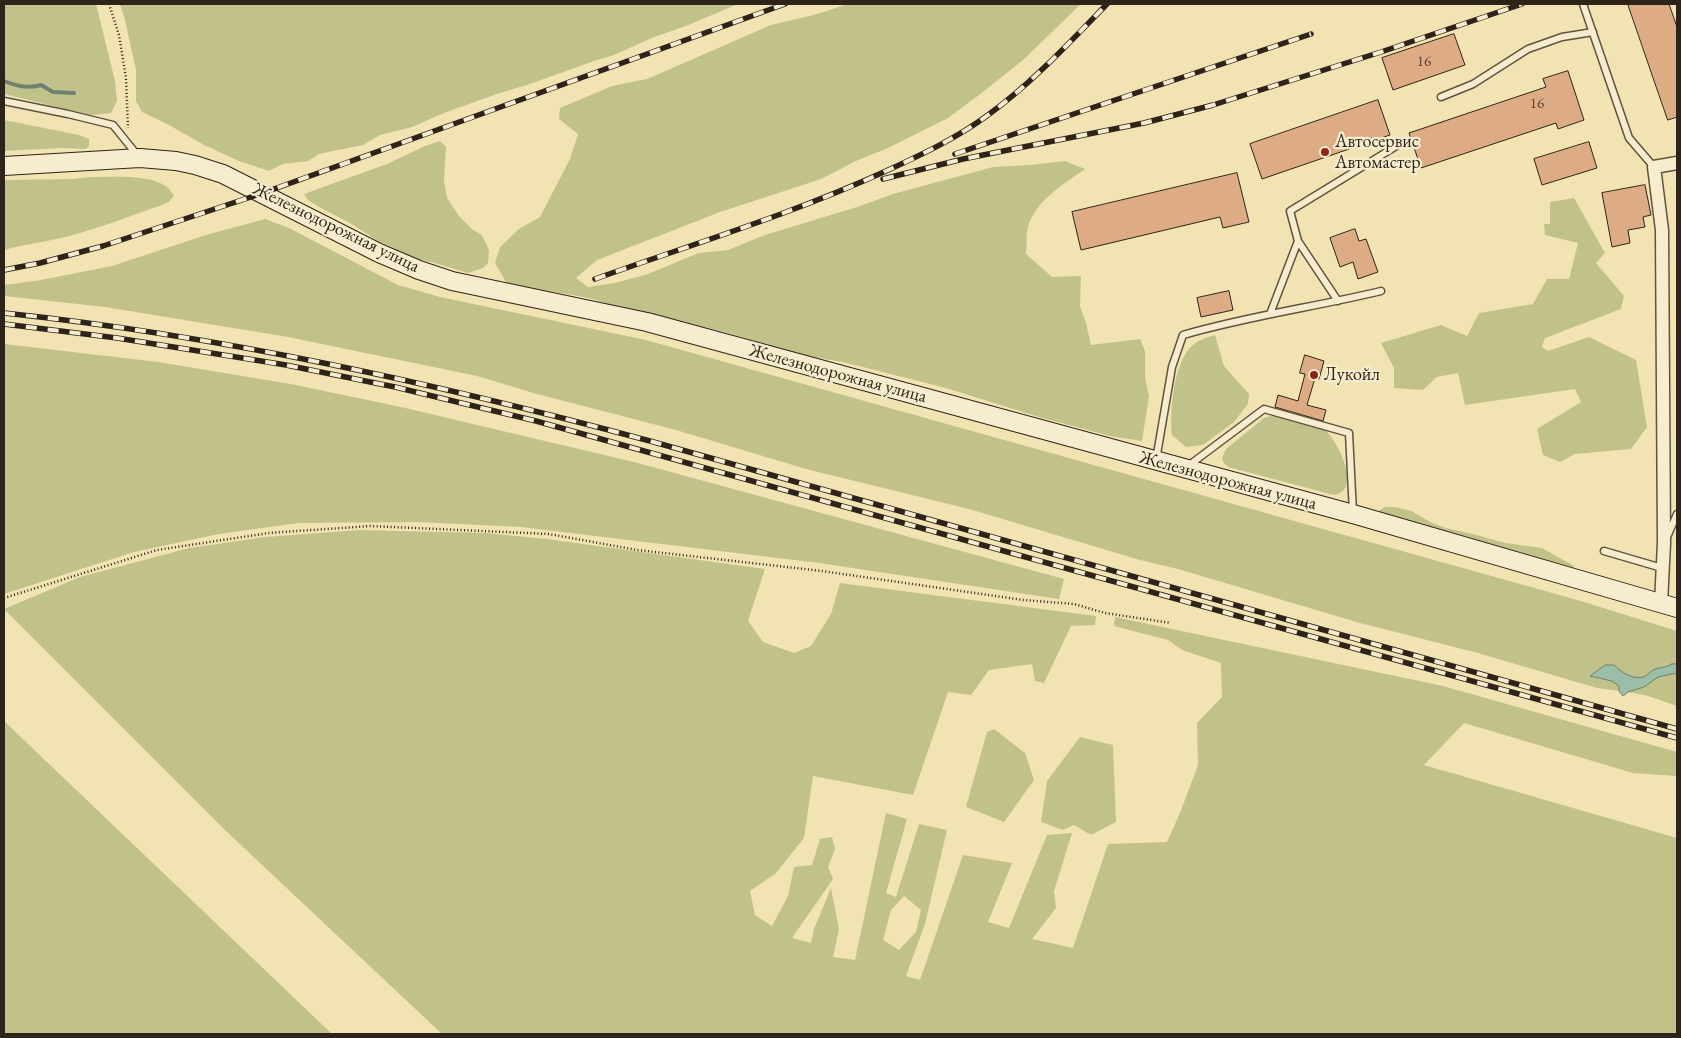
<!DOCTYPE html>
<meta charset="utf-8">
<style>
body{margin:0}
#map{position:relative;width:1681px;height:1038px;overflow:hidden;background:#f2e3b3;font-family:"EB Garamond",serif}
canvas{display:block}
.frame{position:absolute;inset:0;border:5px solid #2e2318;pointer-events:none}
</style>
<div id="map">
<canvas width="1681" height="1038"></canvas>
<div class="frame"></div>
</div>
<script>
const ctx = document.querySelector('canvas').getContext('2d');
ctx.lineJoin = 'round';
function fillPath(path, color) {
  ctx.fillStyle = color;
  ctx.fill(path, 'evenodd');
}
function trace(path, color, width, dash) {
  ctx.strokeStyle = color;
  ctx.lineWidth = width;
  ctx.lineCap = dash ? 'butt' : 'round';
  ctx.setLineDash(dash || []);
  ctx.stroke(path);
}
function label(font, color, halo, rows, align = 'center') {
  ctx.font = font + ' "EB Garamond",serif';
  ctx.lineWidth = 4.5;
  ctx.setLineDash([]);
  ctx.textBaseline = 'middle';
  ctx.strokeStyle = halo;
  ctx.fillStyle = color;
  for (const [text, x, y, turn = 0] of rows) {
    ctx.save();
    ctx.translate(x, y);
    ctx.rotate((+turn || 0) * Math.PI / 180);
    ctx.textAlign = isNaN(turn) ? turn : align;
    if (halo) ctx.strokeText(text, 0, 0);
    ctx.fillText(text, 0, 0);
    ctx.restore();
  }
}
fillPath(new Path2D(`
 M4 4H96L115 81 117 101 111 113 91 115 4 94Z
 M120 4H738L686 26 654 37 614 55 594 61 530 84 500 93 444 113 412 127 380 135 363 145 319 154 308 161 283 164 269 171 239 161 204 145 169 125 142 112 136 101V70L125 20Z
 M848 4H1081L1023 60 979 95 948 118 888 148 856 161 821 179 720 212 597 260 576 278 588 287 615 283 645 275 699 253 728 250 765 235 857 207 893 194 993 167 1030 165 1065 161 1085 169C1065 183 1035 201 1028 227 1026 235 1027 245 1026 254L1052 277 1081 276 1080 306 1086 323 1091 345 1140 339 1145 351V377L1149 396 1142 441 1110 436 1039 417 946 388 843 362 807 356 728 333 653 314 627 310 589 298 561 293 521 287 506 282 495 263 500 247 519 229 540 217 570 159 578 134 559 119 560 108 612 86 647 79 771 25 814 15Z
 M4 120 79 135 89 139V146L86 149 61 148 4 151Z
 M440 141 446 147 444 181 447 198 459 216 473 230 482 235 489 250 488 263 483 268 468 273 431 262 417 259 378 241 350 223 319 207 308 200 304 194 387 164 425 146Z
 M91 177C111 177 148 174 166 186 169 188 171 192 174 195L169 202 162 205C135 214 108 225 80 233 55 241 29 243 4 250V180L73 179Z
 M1574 198 1605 253 1596 263 1624 296 1621 309 1545 338 1542 347 1548 351 1589 337 1636 360 1647 427 1631 449 1575 454 1560 462 1543 455 1537 429 1581 402 1575 389 1465 405 1458 373 1437 377 1423 390 1394 388V368L1381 343 1441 325 1467 336 1479 313 1533 304 1547 279H1569L1578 243 1545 235 1544 224H1550V202Z
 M265 219 289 228 398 285 440 297 646 340 1581 601 1677 631V706L1648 696 1628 692 1623 696 1619 691 1597 688 1478 653 1360 623 1178 569 1140 560 969 509 806 469 676 430 537 394 477 376 288 337 105 307 4 296V285L41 280 112 266 206 235Z
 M1215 335 1224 366 1249 394 1248 404 1234 422 1203 445 1186 447 1172 435C1169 412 1174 360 1193 345 1199 340 1208 337 1215 335Z
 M4 344 158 362 291 384 401 407 638 463 1064 579 1059 599 819 563 521 527 418 522 299 523 219 534 134 552 4 594Z
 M1275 415 1325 430C1338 441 1363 491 1334 495L1228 467 1224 463 1222 458 1226 449 1264 418Z
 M1385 507H1395L1411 511 1432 523 1446 528 1477 535 1505 543 1542 548 1574 566 1572 573 1377 512Z
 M360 530 485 533 547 539 765 569 748 621 763 642 794 653 811 646 831 614 840 583 1096 616 1095 625 1071 626 1044 683 1035 681 1032 664 989 670 971 695 948 692 913 795 813 776 804 838 776 873 750 891 755 915 772 926 788 896 794 867 812 865 820 839 832 837 835 849 828 867 833 879 792 938 811 943 814 929 831 888 839 929 833 957 855 960 886 813 907 819 886 893 896 897 919 824 947 830 925 924 906 976 920 980 963 855 1012 863 988 922 1009 928 1047 835 1072 833 1054 891 1056 908 1032 939 1073 948 1108 844 1167 842 1180 813 1198 765 1197 723 1222 697 1221 663 1182 650 1168 640 1114 626 1115 617 1443 686 1677 752V776L1633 773 1464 723 1424 765 1677 838V1034H442L227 832 4 609 80 577 189 548 265 537ZM904 896 921 910 916 932 899 950 883 940 891 910Z
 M4 721 332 1034H4Z
 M994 729 1025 753 1034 780 1004 822 966 807 987 732Z
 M1080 737 1113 745 1116 822 1091 835 1074 825 1063 830 1041 822 1047 781Z`), '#c0c289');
const water = new Path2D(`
 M1672 664H1677V673L1658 677 1644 687 1628 692 1623 696 1619 691V686L1612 681 1590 676 1605 665H1614C1621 672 1633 680 1643 677 1647 676 1650 672 1653 670 1660 667 1666 668 1672 664Z`);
fillPath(water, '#9cbea9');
trace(water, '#70806f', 1);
trace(new Path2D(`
 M4 81C17 86 27 89 41 85L53 92 74 93`), '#70806f', 4);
const building = new Path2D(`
 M1628 4H1669L1677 27V117L1668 120Z
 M1454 34 1465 65 1393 90 1382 58Z
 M1568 71 1584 120 1558 129 1556 123 1421 168 1409 133 1546 87 1543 79Z
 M1378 100 1390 135 1262 179 1250 144Z
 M1589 142 1597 168 1542 185 1534 159Z
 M1237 173 1249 222 1223 228 1220 217 1081 250 1072 212Z
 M1645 185 1651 215 1643 217 1645 227 1628 230 1630 243 1612 247 1602 193Z
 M1355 229 1359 241 1366 239 1378 272 1358 279 1353 262 1340 267 1330 238Z
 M1229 291 1233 310 1201 317 1197 298Z
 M1305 355 1324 361 1319 379 1315 378 1307 405 1326 410 1323 421 1275 407 1278 395 1298 401 1305 374 1300 373Z`);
fillPath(building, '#ddab84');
trace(building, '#2e2318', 1);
const lane = new Path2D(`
 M1583 4 1629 138 1654 167
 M1441 97 1473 84 1528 49 1562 37 1593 32
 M4 101 68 114 113 125 138 156
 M1298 241 1338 301
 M1270 314 1298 241 1290 211 1398 145
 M1156 460 1172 367 1183 335C1248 316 1315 307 1381 291
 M1188 466 1264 409 1349 433 1353 513
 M1667 537 1677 514
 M1604 551 1662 568`);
const street = new Path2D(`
 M1661 603 1664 543 1662 230 1654 167 1677 163`);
const secondary = new Path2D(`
 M4 166 140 158 176 161 195 165 223 174 379 253 419 270 452 281 647 322 1353 514 1677 608`);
trace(lane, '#5f533f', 9);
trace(street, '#5f533f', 15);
trace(secondary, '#2e2318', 20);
trace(new Path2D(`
 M109 4 119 35 126 78 128 128
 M4 598 157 550 269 533 370 526 549 534 637 550 822 571 1023 600 1074 604 1105 613 1171 623`), '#2e2318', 2.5, [1, 2.5]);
trace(lane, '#f7edce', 6);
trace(street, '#f7edce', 12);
trace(secondary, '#f7edce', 18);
const rail = new Path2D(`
 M955 154 1311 34
 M883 179 963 159 1144 123 1213 105 1381 52 1522 4
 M4 270 40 263 103 246 263 193 785 4
 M595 279C693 244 792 214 886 171 921 155 957 138 988 115 1032 83 1069 43 1107 4
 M4 313C223 336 438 384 650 441L1677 729
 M4 324 117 338 286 365 395 387 536 421 1677 738`);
trace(rail, '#2e2318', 5.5);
trace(rail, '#f7edce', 4, [11]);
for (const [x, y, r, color] of [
 [1325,152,5,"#8f2418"],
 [1314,375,5,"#8f2418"]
]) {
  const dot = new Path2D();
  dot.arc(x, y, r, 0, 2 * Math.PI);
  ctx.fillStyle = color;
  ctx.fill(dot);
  trace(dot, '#f7edce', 2);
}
label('15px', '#5a4533', null, [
 ["16",1424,62],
 ["16",1537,104]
]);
label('18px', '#2e2318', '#f7edce', [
 ["Автосервис",1335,142],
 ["Автомастер",1335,163],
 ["Лукойл",1324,375]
], 'left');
label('18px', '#2e2318', '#f7edce', [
 ["Железнодорожная улица",336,228,26],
 ["Железнодорожная улица",838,374,15],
 ["Железнодорожная улица",1228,481,15]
]);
</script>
